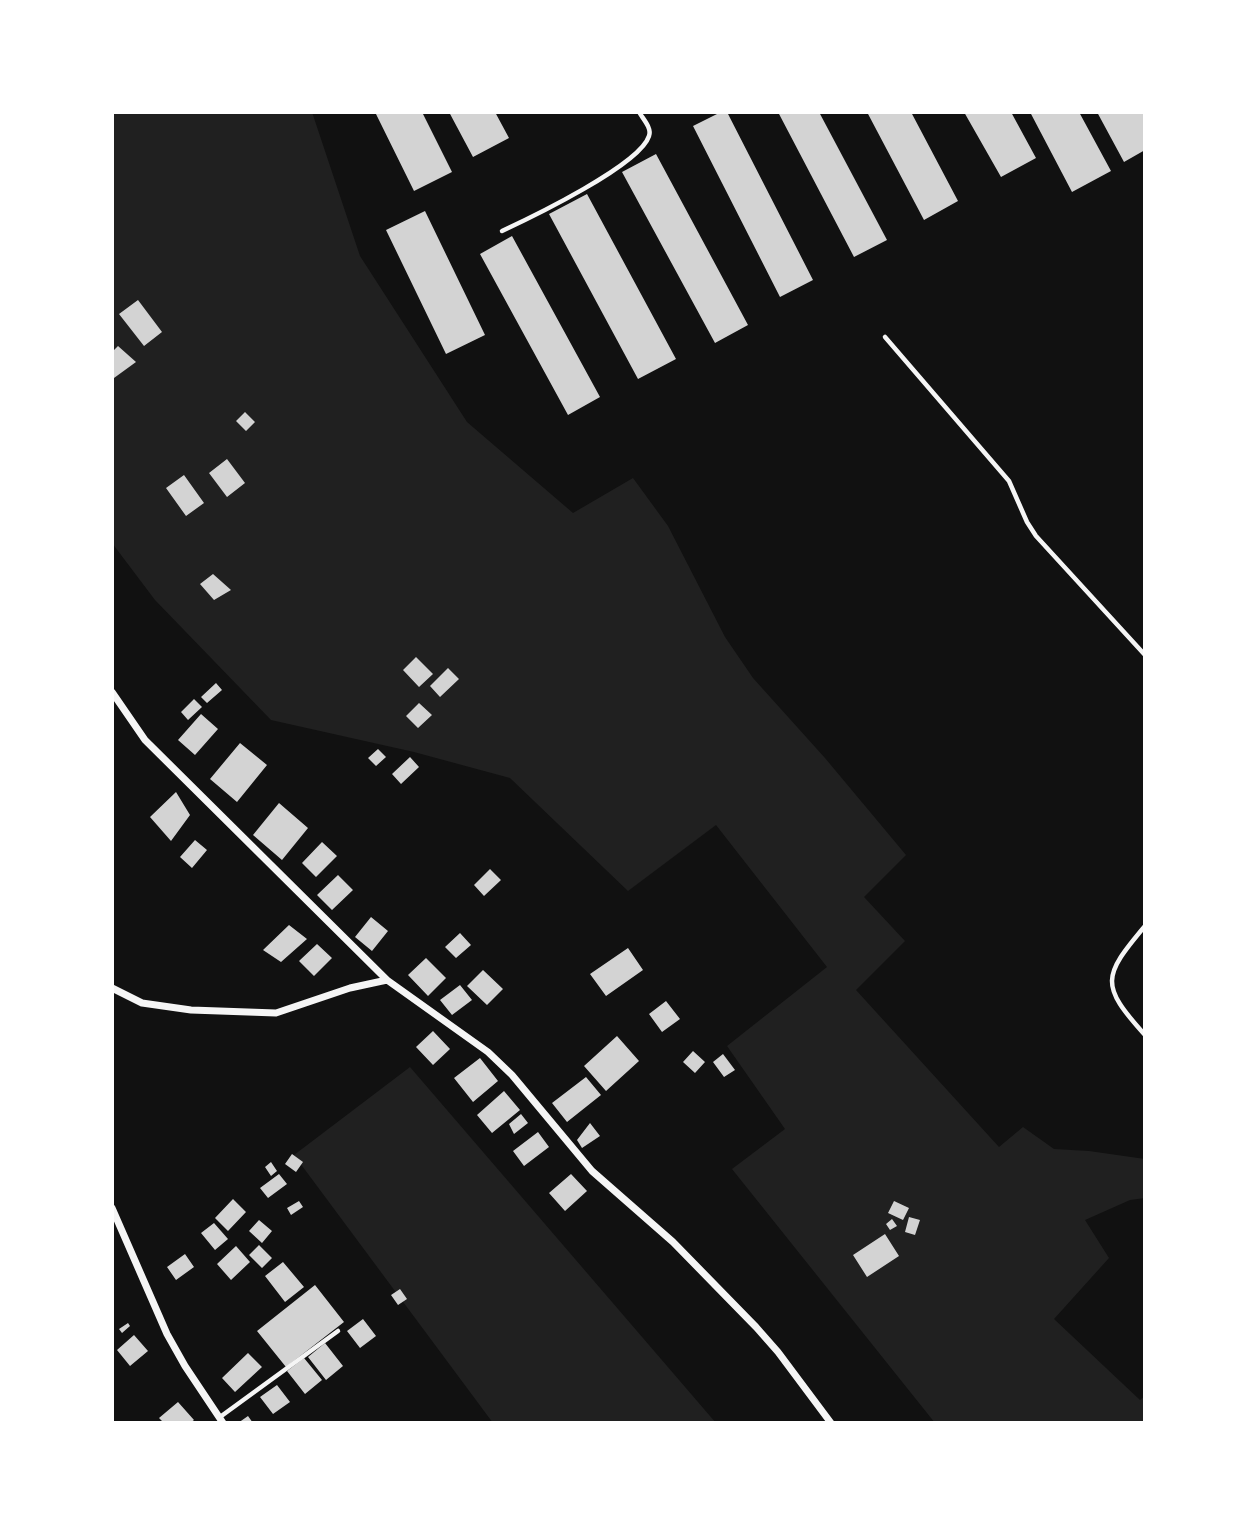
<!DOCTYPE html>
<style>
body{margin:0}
#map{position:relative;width:1257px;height:1535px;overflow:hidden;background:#111;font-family:"Golos Text",sans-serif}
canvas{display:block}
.frame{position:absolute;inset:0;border:114px solid #fff;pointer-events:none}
</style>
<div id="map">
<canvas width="1257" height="1535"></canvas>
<div class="frame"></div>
</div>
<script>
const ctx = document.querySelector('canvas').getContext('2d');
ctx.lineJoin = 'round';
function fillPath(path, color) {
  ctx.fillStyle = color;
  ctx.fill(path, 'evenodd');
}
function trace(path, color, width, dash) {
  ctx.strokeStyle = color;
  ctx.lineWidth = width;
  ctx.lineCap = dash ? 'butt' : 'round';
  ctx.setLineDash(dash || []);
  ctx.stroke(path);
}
fillPath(new Path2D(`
 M112 112H312L360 256 467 422 573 513 633 478 668 526 725 637 753 678 825 758 906 855 864 897 905 941 856 990 999 1147 1023 1127 1054 1149 1089 1151 1145 1159V1198L1130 1200 1085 1220 1109 1258 1054 1319 1140 1400 1145 1396V1423H935L732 1169 785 1129 727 1046 827 967 716 825 628 891 510 778 414 752 271 720 155 600 112 543Z
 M410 1067 716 1423H493L294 1155Z`), '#202020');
fillPath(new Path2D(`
 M375 112H422L452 172 414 191Z
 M449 112H495L509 138 473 157Z
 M721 112H727L813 280 780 297 693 126Z
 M778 112H819L887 240 854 257Z
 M867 112H911L958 201 924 220Z
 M964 112H1011L1036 158 1001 177Z
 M1030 112H1079L1111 171 1072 192Z
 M1097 112H1145V150L1124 162Z
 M656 154 748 325 715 343 622 172Z
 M587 194 676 359 638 379 549 214Z
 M425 211 485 335 446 354 386 230Z
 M512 236 600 397 568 415 480 254Z
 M138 300 162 332 144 346 119 314Z
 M118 346 136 362 114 378 112 377V352Z
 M245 412 255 422 246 431 236 421Z
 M227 459 245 483 227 497 209 473Z
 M184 475 204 503 186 516 166 488Z
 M213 574 231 590 214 600 200 584Z
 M416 657 433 674 419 687 403 670Z
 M448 668 459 679 440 697 430 686Z
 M216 683 222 690 207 703 201 697Z
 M194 699 202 707 188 720 181 712Z
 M419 703 432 715 418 728 406 716Z
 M201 714 218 729 195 755 178 740Z
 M240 743 267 765 237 802 210 779Z
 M378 749 386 757 376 766 368 758Z
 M410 757 419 767 401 784 392 774Z
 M176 792 190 815 171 841 150 817Z
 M279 803 308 828 282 860 253 835Z
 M195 840 207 850 192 868 180 857Z
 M322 842 337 856 316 877 302 863Z
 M490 869 501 880 484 896 474 885Z
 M338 875 353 890 332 910 317 895Z
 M371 917 388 931 372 951 355 937Z
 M289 925 307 939 281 962 263 950Z
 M460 933 471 945 456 958 445 947Z
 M317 944 332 958 314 976 299 961Z
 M628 948 643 970 606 996 590 974Z
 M426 958 446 978 428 996 408 975Z
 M483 970 503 989 487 1005 467 986Z
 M460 985 472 1000 452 1015 440 1000Z
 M666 1001 680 1019 662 1032 649 1014Z
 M433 1031 450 1049 433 1065 416 1047Z
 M617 1036 639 1061 606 1091 584 1066Z
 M693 1051 705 1062 695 1073 683 1062Z
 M723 1054 735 1070 724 1077 713 1062Z
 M480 1058 498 1081 473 1102 454 1078Z
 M586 1077 601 1095 567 1122 552 1103Z
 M504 1091 520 1110 492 1133 477 1115Z
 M521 1114 528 1123 514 1134 509 1124Z
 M590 1123 600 1136 582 1148 577 1140Z
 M538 1132 549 1147 524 1166 513 1151Z
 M292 1154 303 1162 296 1172 285 1164Z
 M271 1162 277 1171 271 1176 265 1167Z
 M279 1174 287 1184 268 1198 260 1188Z
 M571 1174 587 1191 565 1211 549 1193Z
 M233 1199 246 1212 228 1231 215 1218Z
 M299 1201 303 1207 291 1215 287 1208Z
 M894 1201 909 1208 903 1220 888 1213Z
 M909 1217 920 1220 915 1235 905 1232Z
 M892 1219 897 1226 890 1230 886 1224Z
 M259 1220 272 1231 262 1243 249 1231Z
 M214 1223 228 1239 215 1250 201 1233Z
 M885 1234 899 1256 867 1277 853 1255Z
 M259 1245 272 1258 262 1268 249 1255Z
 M236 1246 250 1262 231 1280 217 1264Z
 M185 1254 194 1267 176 1280 167 1267Z
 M283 1262 304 1287 285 1302 265 1276Z
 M315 1285 344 1322 286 1367 257 1331Z
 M400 1289 407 1299 398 1305 391 1295Z
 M363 1319 376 1336 360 1348 347 1331Z
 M128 1323 130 1326 122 1333 119 1329Z
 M134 1335 148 1351 130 1366 117 1350Z
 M325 1343 343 1366 326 1380 308 1357Z
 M248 1353 262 1367 235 1392 222 1378Z
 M304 1358 322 1380 305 1394 287 1371Z
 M277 1385 290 1402 273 1414 260 1397Z
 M178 1402 194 1420 190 1423H164L159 1418Z
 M248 1416 253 1423H238Z`), '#d3d3d3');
trace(new Path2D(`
 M502 231C532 217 640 165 649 136 652 128 643 119 639 112
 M885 337 1009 481 1027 522 1036 536 1145 655
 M1145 926C1102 977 1100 985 1145 1035
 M220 1417 338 1331`), '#f5f5f5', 4.5);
trace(new Path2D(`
 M112 692 145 740 387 980 488 1052 512 1075 592 1171 673 1242 756 1327 778 1352 831 1423
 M112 988 142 1003 191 1010 276 1013 350 988 387 980
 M112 1208 167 1334 185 1366 223 1423`), '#f5f5f5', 7);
</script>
